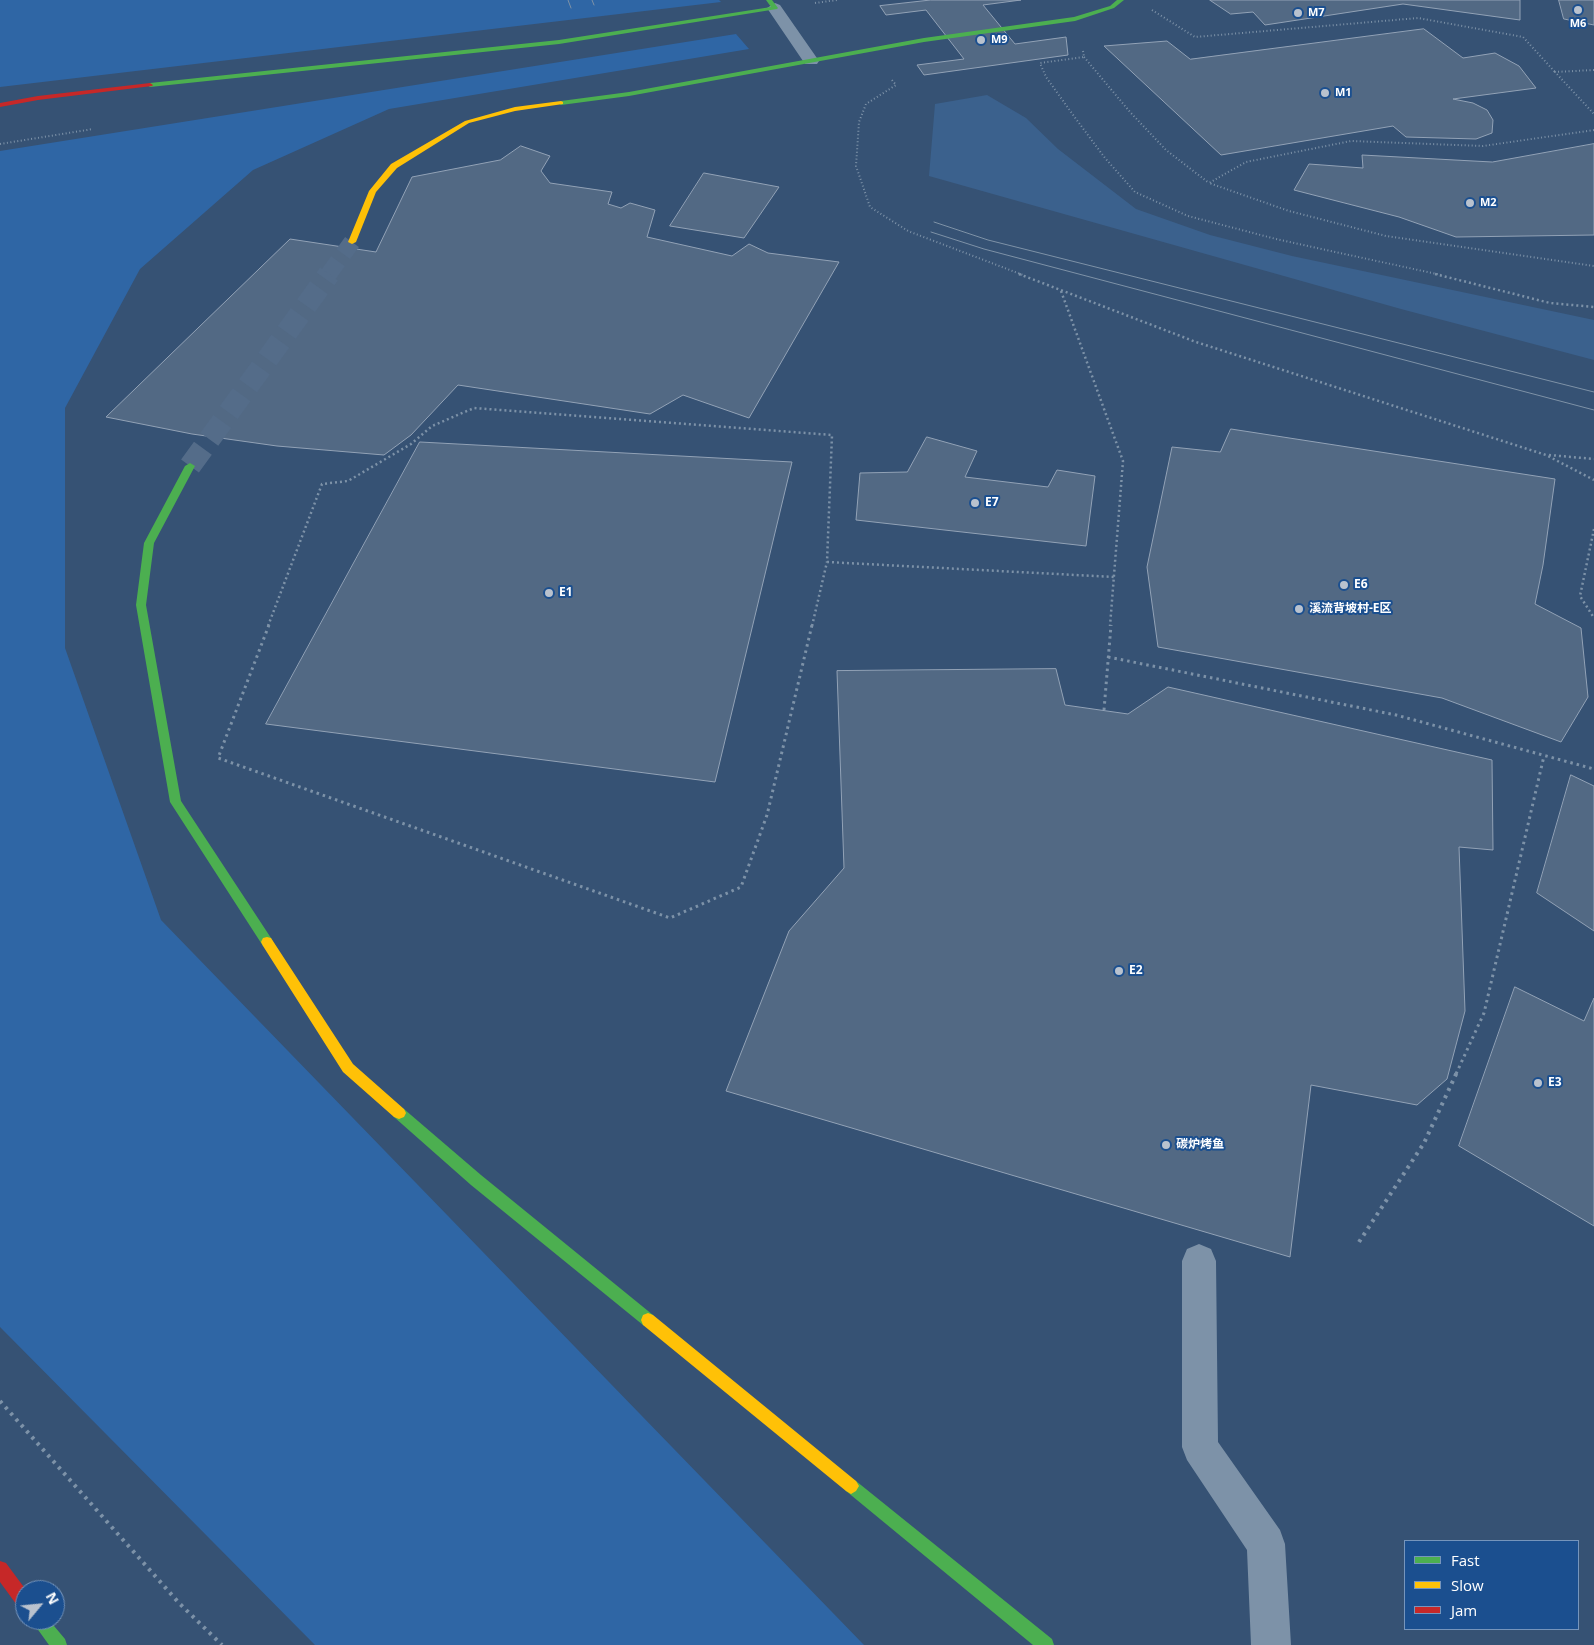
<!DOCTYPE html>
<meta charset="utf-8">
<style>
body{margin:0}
#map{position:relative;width:1594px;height:1645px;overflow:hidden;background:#365274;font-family:"Open Sans",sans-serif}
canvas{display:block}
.legend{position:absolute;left:1404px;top:1540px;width:175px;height:90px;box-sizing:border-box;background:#1b4f8f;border:1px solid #7695bc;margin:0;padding:6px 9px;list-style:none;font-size:15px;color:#fff}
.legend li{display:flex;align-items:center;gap:10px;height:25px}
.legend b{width:25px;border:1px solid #7695bc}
.north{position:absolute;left:15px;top:1580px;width:50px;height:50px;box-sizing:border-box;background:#1b4f8f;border:1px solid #7695bc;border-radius:50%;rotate:62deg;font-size:14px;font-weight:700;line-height:20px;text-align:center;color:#fff}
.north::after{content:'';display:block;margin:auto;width:18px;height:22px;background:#b9c2ce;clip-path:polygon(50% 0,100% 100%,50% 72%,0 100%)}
</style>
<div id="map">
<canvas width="1594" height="1645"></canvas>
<ul class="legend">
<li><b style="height:6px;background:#4caf50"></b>Fast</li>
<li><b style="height:6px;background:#ffc107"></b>Slow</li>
<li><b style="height:6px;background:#c62828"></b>Jam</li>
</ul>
<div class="north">N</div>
</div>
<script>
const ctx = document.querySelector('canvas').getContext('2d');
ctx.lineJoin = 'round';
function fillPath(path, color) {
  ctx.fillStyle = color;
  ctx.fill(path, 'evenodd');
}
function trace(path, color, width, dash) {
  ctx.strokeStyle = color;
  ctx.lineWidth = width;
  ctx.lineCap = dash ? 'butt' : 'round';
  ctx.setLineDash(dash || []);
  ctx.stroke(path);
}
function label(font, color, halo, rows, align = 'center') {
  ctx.font = font + ' "Open Sans","Noto Sans SC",sans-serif';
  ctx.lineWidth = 4;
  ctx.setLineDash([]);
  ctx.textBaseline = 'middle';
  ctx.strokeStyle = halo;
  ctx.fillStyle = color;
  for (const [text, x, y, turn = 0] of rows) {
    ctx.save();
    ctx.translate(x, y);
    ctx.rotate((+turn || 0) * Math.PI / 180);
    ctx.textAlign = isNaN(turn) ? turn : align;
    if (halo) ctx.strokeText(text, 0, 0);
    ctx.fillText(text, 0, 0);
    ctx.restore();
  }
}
fillPath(new Path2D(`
 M0 0H719L721 2 0 87Z
 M736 34 749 49 389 109 253 170 140 269 65 408V648L161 920 864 1645H315L0 1327V151Z`), '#2f66a5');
fillPath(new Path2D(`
 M987 95 1026 118 1058 149 1136 209 1210 235 1292 256 1594 320V360L1401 309 929 176 935 104Z`), '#3b618d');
const building = new Path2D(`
 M931 0H1021L983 5 1015 44 1066 37 1068 55 924 75 917 65 964 59 926 10 886 15 880 6Z
 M1210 0H1520V20L1403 4 1265 25 1253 12 1231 14Z
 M1559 0H1594V25L1564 19Z
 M1424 29 1463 58 1495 53 1519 66 1536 88 1453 99 1473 103 1487 110 1493 120 1492 133 1476 139 1406 137 1393 126 1221 155 1104 46 1167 41 1190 59Z
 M1594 144V235L1456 237 1399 217 1294 190 1309 164 1363 168 1362 155 1492 162Z
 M521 146 550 156 541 171 550 183 612 192 608 204 621 208 630 203 655 210 647 237 732 256 749 244 768 253 839 262 749 418 683 395 650 414 458 385 411 435 384 455 277 446 192 434 106 417 290 239 376 252 412 177 500 160Z
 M704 173 779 187 744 238 670 226Z
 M1231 429 1555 479 1543 565 1535 604 1581 628 1588 697 1561 742 1442 698 1158 647 1147 567 1172 447 1220 452Z
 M927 437 977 451 965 477 1048 487 1057 470 1095 476 1086 546 856 520 860 473 907 472Z
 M420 442 792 462 715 782 266 724Z
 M1056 669 1065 705 1128 714 1168 687 1492 760 1493 850 1459 847 1465 1011 1447 1079 1417 1105 1311 1085 1290 1257 726 1091 789 931 844 868 837 671Z
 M1571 775 1594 786V931L1537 893Z
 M1515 987 1584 1021 1594 998V1226L1459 1146Z`);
fillPath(building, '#526984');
trace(building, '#92a2b6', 1);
trace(new Path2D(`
 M328 275 352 242`), '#546c89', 17, [17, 9]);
trace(new Path2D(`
 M190 466 329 274`), '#546c89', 22, [22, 11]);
trace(new Path2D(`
 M815 3 837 0
 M1152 10 1195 37 1418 18 1523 37 1555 72
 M1083 51 1084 57 1040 63 1046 77 1076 119 1105 158 1135 192 1188 216 1276 239 1441 275
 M1084 57 1130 112 1166 150 1209 183
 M1594 70 1555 72 1594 114
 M892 80 896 85 866 104 859 122 856 166 870 207 908 231 1023 275
 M1594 130 1483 146 1351 141 1246 162 1209 183 1289 211 1386 236 1594 266
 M0 144 93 129`), '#7d92a8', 2, [1, 2.5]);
trace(new Path2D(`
 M1019 274 1196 342 1546 455 1594 480
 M1435 274 1550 303 1594 307
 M1061 291 1123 461 1110 626
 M1549 455 1594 459
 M1594 529 1580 596 1594 618
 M827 562 1114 577
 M268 626 322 484 348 481 411 444 432 426 474 408 832 435 827 562
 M812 626 827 562`), '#7d92a8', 2.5, [2, 3]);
trace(new Path2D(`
 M269 625 218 758 670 918 741 887 767 815 812 625
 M1108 657 1396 715 1594 769
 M1104 710 1111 625
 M1456 1074 1484 1013 1544 756`), '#7d92a8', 3, [2.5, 4]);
trace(new Path2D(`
 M1359 1242 1424 1143 1457 1072
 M0 1401 179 1603 222 1645`), '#7d92a8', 4, [3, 5]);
fillPath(new Path2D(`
 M775 3 780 5 819 61 817 64H805L803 61 767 8Z
 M1199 1244 1211 1249 1216 1261 1218 1442 1280 1530 1285 1544 1291 1645H1251L1247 1550 1187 1460 1182 1447V1261L1187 1249Z`), '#7d92a8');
fillPath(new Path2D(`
 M766 0H772L778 8 777 9 559 44 150 87 147 85 150 83 559 40 771 7Z
 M1117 0H1124L1114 8 1075 21 924 42 629 96 561 105 558 103 561 101 629 92 924 38 1074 17 1110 6Z
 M190 463 195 466 154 543 146 605 181 801 271 938 273 942 271 946 267 947 263 946 170 802 136 605 144 543 185 466Z
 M399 1107 404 1109 481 1175 653 1315 655 1320 653 1325 648 1327 643 1325 471 1185 394 1117 392 1113 394 1109Z
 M851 1478 856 1481 1052 1639 1054 1645H1033L846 1491 843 1486 846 1481Z
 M31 1620H49L65 1639 67 1645H49Z`), '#4caf50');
fillPath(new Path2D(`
 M561 101 563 102V104L515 111 469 123 397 168 376 192 356 242 352 244 348 242 369 191 391 164 465 121 515 107Z
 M267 937 271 938 353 1064 404 1109 406 1113 404 1117 399 1119 394 1117 343 1072 263 946 261 942 263 938Z
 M648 1313 653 1315 856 1481 859 1486 856 1491 851 1494 846 1491 643 1325 641 1320 643 1315Z`), '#ffc107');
fillPath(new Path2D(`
 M150 83 153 85 152 86 38 100 0 107V103L38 96Z
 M0 1561 6 1563 26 1590 25 1610 19 1608 0 1582Z`), '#c62828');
trace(new Path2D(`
 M568 0 571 8
 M592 0 594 5
 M934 222 988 240 1594 392
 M931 232 984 249 1594 410`), '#7e92a7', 1);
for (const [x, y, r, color] of [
 [1578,10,5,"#b9c2ce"],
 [1298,13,5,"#b9c2ce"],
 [981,40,5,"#b9c2ce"],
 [1325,93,5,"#b9c2ce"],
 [1470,203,5,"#b9c2ce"],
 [975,503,5,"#b9c2ce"],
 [1344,585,5,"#b9c2ce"],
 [549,593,5,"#b9c2ce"],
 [1299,609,5,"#b9c2ce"],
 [1119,971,5,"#b9c2ce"],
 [1538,1083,5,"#b9c2ce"],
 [1166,1145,5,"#b9c2ce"]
]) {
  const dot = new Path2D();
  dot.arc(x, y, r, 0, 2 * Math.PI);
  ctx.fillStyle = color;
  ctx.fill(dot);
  trace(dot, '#1b4f8f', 2);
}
label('bold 11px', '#fff', '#1b4f8f', [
 ["M7",1308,13],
 ["M6",1578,24,"center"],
 ["M9",991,40],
 ["M1",1335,93],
 ["M2",1480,203]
], 'left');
label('bold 12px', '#fff', '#1b4f8f', [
 ["E7",985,503],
 ["E6",1354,585],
 ["E1",559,593],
 ["溪流背坡村-E区",1309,609],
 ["E2",1129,971],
 ["E3",1548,1083],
 ["碳炉烤鱼",1176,1145]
], 'left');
</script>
